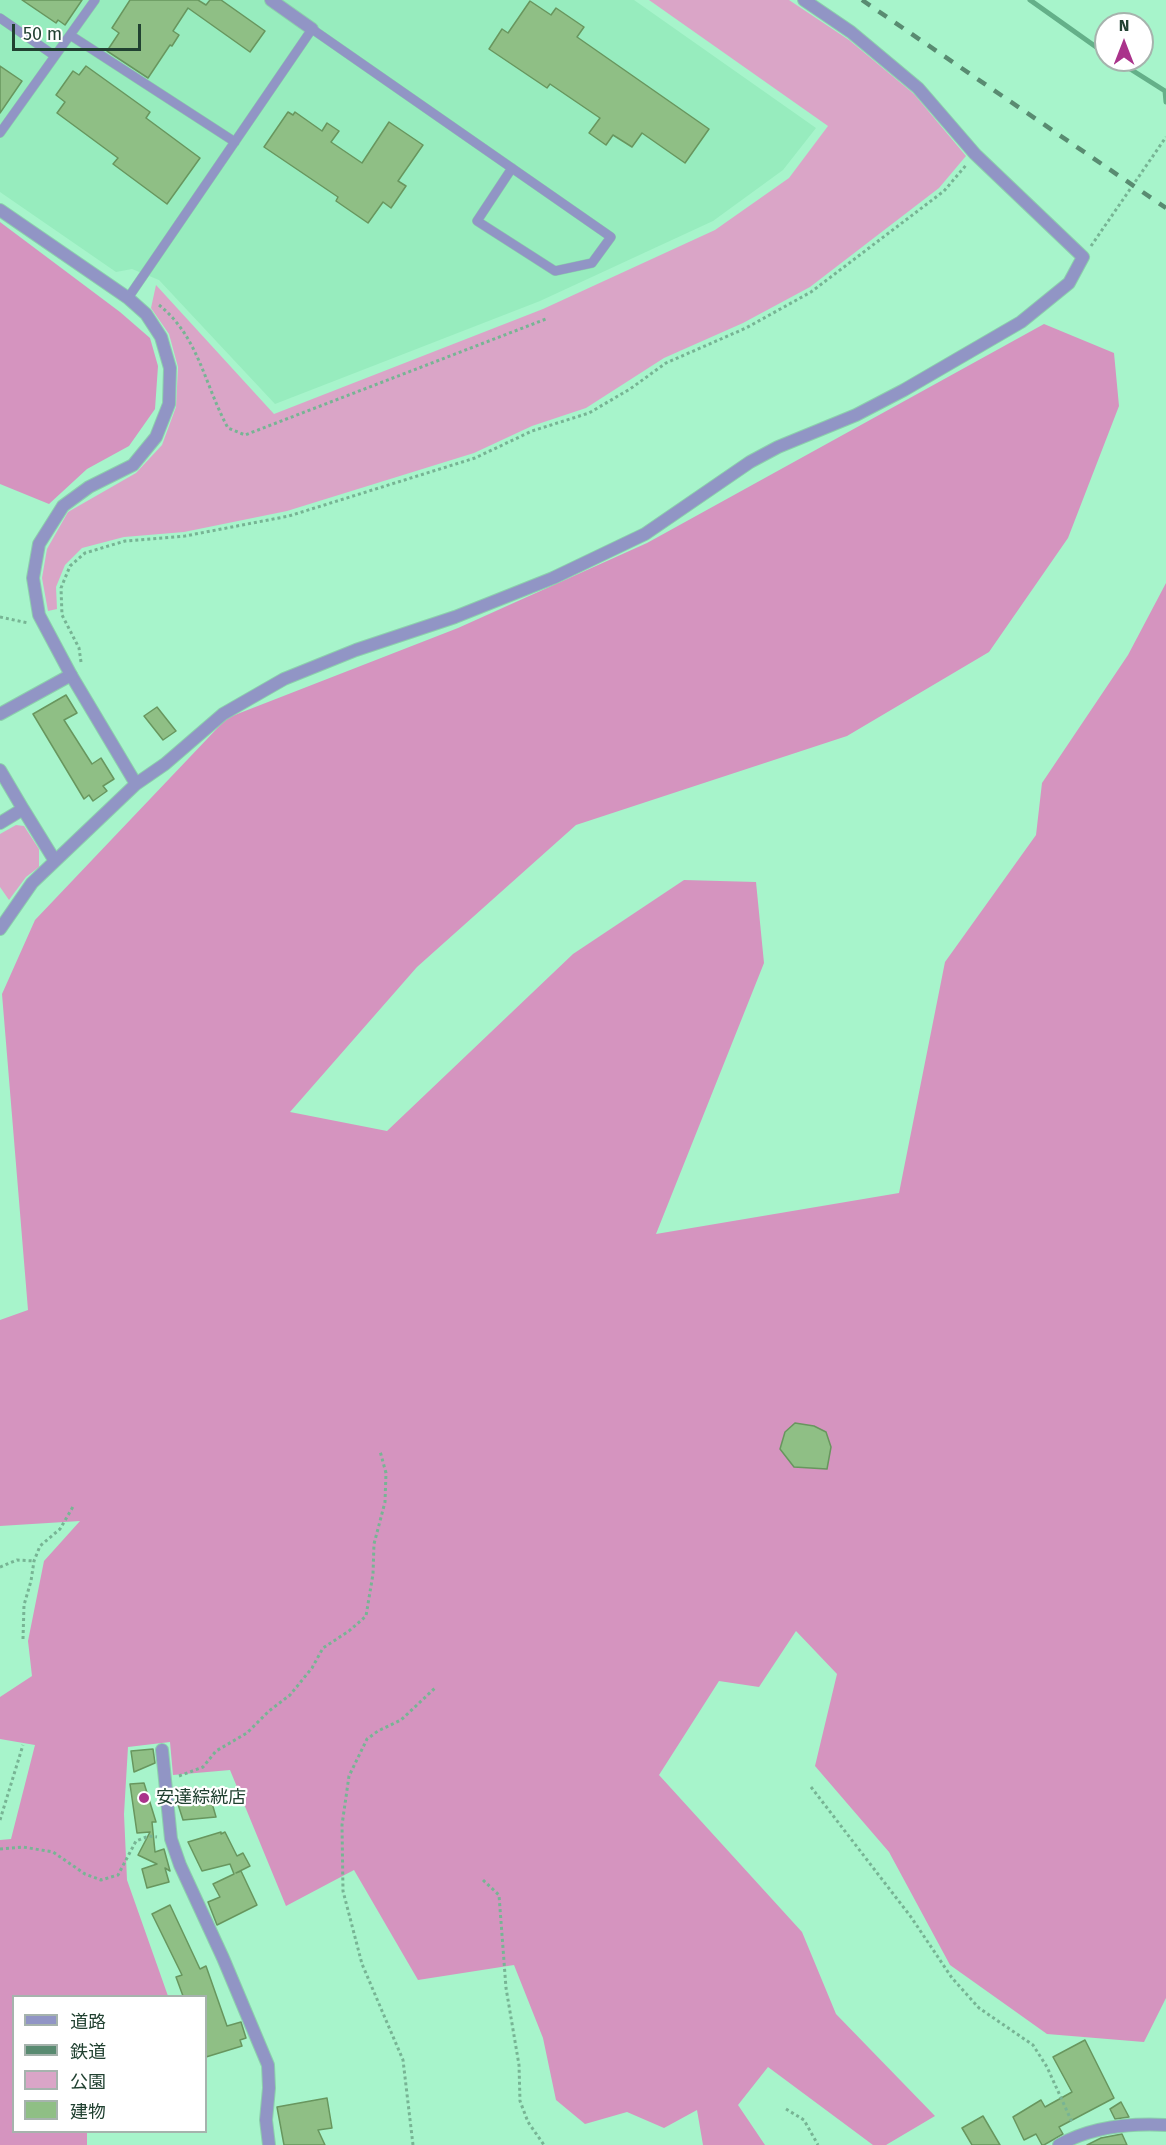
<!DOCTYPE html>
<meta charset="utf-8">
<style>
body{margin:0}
#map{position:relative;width:1166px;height:2145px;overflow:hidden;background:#a7f4cb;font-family:"Fira Sans","Noto Sans JP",sans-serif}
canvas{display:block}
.legend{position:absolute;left:12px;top:1995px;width:195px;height:138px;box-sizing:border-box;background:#fff;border:2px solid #a6b3ad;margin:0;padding:8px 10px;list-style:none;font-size:18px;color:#214131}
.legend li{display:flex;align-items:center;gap:12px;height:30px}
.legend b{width:30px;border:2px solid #a6b3ad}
.north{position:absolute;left:1094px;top:12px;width:60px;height:60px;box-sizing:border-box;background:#fff;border:2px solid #a6b3ad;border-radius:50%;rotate:0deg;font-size:16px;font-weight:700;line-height:24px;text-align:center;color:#214131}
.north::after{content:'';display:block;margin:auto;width:21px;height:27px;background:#aa338b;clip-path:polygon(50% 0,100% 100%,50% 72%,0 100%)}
.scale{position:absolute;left:12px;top:24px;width:129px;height:27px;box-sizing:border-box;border:3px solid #214131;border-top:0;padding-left:8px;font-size:18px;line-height:21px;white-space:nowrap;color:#214131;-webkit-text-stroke:4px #fff;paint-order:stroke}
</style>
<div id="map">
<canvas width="1166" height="2145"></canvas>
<ul class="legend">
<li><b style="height:8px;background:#9195c5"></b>道路</li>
<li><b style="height:8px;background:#598b71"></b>鉄道</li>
<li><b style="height:16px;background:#daa5c7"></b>公園</li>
<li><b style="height:16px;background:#8fbf85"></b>建物</li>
</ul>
<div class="north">N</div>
<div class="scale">50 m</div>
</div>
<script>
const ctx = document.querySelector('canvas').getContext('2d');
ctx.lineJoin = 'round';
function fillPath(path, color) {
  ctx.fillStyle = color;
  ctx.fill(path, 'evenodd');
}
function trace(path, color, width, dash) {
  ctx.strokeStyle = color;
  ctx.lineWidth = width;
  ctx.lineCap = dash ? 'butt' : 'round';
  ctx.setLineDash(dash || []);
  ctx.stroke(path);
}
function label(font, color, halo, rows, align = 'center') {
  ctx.font = font + ' "Fira Sans","Noto Sans JP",sans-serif';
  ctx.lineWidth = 4.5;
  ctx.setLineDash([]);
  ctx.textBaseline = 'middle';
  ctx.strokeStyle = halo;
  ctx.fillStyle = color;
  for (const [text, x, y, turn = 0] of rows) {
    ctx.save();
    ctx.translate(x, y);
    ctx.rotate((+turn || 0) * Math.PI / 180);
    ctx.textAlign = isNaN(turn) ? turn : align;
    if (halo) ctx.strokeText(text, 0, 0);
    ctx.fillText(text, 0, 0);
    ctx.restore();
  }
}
fillPath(new Path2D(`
 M0 0H634L816 128 783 170 713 221 540 301 275 404 159 280 132 269 116 272 0 192Z`), '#97ecbe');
fillPath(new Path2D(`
 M649 0H789L849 40 914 94 966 156 939 188 810 287 743 323 664 358 586 408 532 426 474 453 287 511 184 532 124 537 82 548 65 565 56 587 57 609 48 611 42 578 47 549 68 512 136 473 162 445 176 407 178 367 169 334 151 308 156 285 274 414 543 309 715 230 789 178 828 126Z
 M16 825 24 826 39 849V867L26 877 9 900 0 887V834Z`), '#daa5c7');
fillPath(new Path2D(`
 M0 222 120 312 150 338 158 366 155 409 129 446 87 469 49 504 0 484Z
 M1044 324 1114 353 1119 406 1068 538 989 652 847 736 576 825 417 967 290 1112 387 1131 573 954 684 880 756 882 764 963 656 1234 899 1193 945 962 1036 835 1042 783 1128 655 1166 583V1998L1144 2042 1047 2034 950 1965 889 1852 815 1766 837 1674 796 1631 759 1687 719 1681 659 1775 802 1932 836 2014 935 2116 886 2145H873L768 2067 738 2105 765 2145H703L697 2110 664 2128 627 2112 585 2124 556 2100 543 2038 514 1965 418 1980 354 1870 286 1906 230 1770 173 1775 170 1742 128 1747 124 1814 127 1880 168 1996H14V2132H87V2145H0V1840L11 1839 35 1745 0 1739V1697L32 1676 28 1641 44 1561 80 1521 0 1526V1320L28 1310 2 994 35 920 227 718 458 628 647 543Z`), '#d594bf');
trace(new Path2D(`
 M1030 0 1106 54
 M1116 60 1165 91 1166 102`), '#64b089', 5);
const building = new Path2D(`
 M22 0H82L65 25 58 20 56 23Z
 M130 0H198L206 5 210 0H221L265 31 250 52 188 8 173 31 179 35 172 46 170 45 148 78 107 51 119 33 112 28Z
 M530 1 551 15 556 8 584 27 577 37 709 129 685 163 642 133 632 147 613 135 606 145 589 133 600 118 550 84 547 88 489 49 502 29 508 33Z
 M0 66 22 81 0 113Z
 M86 66 150 112 146 118 200 158 167 204 113 164 118 158 57 113 65 102 56 95 73 71 79 75Z
 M288 112 293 115 295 112 322 131 327 123 339 131 331 142 362 163 389 122 423 145 398 181 406 186 391 208 383 202 368 223 336 201 338 197 264 147Z
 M66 695 77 713 64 720 92 764 101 758 114 779 103 786 107 791 93 801 89 795 84 799 33 714Z
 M157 707 176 731 163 740 144 716Z
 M795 1423 814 1426 826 1432 831 1447 827 1469 794 1467 780 1449 785 1432Z
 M153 1749 155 1763 134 1772 131 1751Z
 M144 1783 156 1822H152L155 1852 164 1849 170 1871 165 1868 169 1882 147 1888 142 1869 157 1864 138 1855 150 1832 137 1833 130 1784Z
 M208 1789 216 1817 183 1820 176 1798Z
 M221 1832V1834L225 1832 237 1856 243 1853 250 1866 236 1873 241 1871 257 1905 217 1925 208 1902 220 1897 213 1884 234 1874 230 1864 202 1871 188 1842Z
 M170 1905 200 1969 206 1966 227 2026 241 2022 246 2038 240 2040 242 2046 206 2057V1996H183L176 1977 182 1975 152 1914Z
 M1085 2040 1114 2098 1059 2127 1063 2134 1044 2145H1042L1036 2134 1024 2140 1013 2117 1041 2100 1045 2107 1072 2092 1053 2057Z
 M327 2098 332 2128 318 2130 325 2145H284L277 2107Z
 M1121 2102 1129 2117 1115 2119 1110 2109Z
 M983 2116 1000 2145H972L962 2128Z
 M1122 2134 1127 2145H1087L1101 2138Z`);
fillPath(building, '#8fbf85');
trace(building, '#68965e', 1.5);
const service = new Path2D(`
 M0 18 55 56
 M70 35 235 142
 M0 133 95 0
 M128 298 312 29 611 237 592 263 555 271 477 221 512 168`);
const minor = new Path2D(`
 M271 0 312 29
 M0 714 71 675 136 784
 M0 770 23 809 0 823
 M23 809 55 861
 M0 929 32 883 136 784 165 764 223 714 284 679 356 650 455 617 553 578 645 534 750 462 778 447 856 415 904 390 1021 322 1069 283 1083 257 975 154 918 88 851 32 804 0
 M162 1750 171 1839 180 1865 223 1958 268 2065 269 2088 266 2120 269 2145
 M1059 2145C1091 2127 1129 2123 1166 2125`);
const tertiary = new Path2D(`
 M0 210 128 298 146 314 161 337 170 368 169 404 156 437 133 465 89 487 63 506 39 544 33 578 39 615 71 675`);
trace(service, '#8cd0ac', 10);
trace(minor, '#8cd0ac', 14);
trace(tertiary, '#8cd0ac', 14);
trace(new Path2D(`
 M1091 246 1166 137
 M159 305C199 337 204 384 228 428L245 435 546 319
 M0 617 28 623
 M81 662 79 648 62 615 61 588 70 566 85 553 125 541 185 536 289 516 475 458 532 431 589 413 630 389 666 363 746 328 811 292 944 191 967 164
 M0 1567 17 1560 34 1561
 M23 1639 24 1605 31 1581 34 1561 40 1546 60 1529 74 1505
 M179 1776 203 1767 216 1751 247 1733 269 1711 290 1695 312 1668 323 1648 349 1631 366 1616 373 1574 374 1544 385 1502 386 1473 380 1451
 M811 1787 911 1917 952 1978 979 2008 1033 2045 1047 2067 1072 2122
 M0 1820 23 1745
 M0 1849 23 1847 53 1852 85 1874 101 1880 118 1875 136 1841 149 1836 157 1837
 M483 1880 499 1895 506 1988 519 2065 520 2101 528 2122 544 2145
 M786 2109 804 2120 818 2145
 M413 2145 403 2060 362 1964 343 1891 342 1825 349 1776 367 1739 378 1731 401 1720 435 1688`), '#77b494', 3, [3, 3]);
trace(service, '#9195c5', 9);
trace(minor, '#9195c5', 12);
trace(tertiary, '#9195c5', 12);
trace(new Path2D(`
 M862 0 1166 208`), '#598b71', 4.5, [10, 10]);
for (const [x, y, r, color] of [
 [144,1798,6,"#aa338b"]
]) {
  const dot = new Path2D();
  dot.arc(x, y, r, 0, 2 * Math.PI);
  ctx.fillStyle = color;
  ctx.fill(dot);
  trace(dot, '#fff', 2);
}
label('18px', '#214131', '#fff', [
 ["安達綜絖店",156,1798]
], 'left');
</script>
